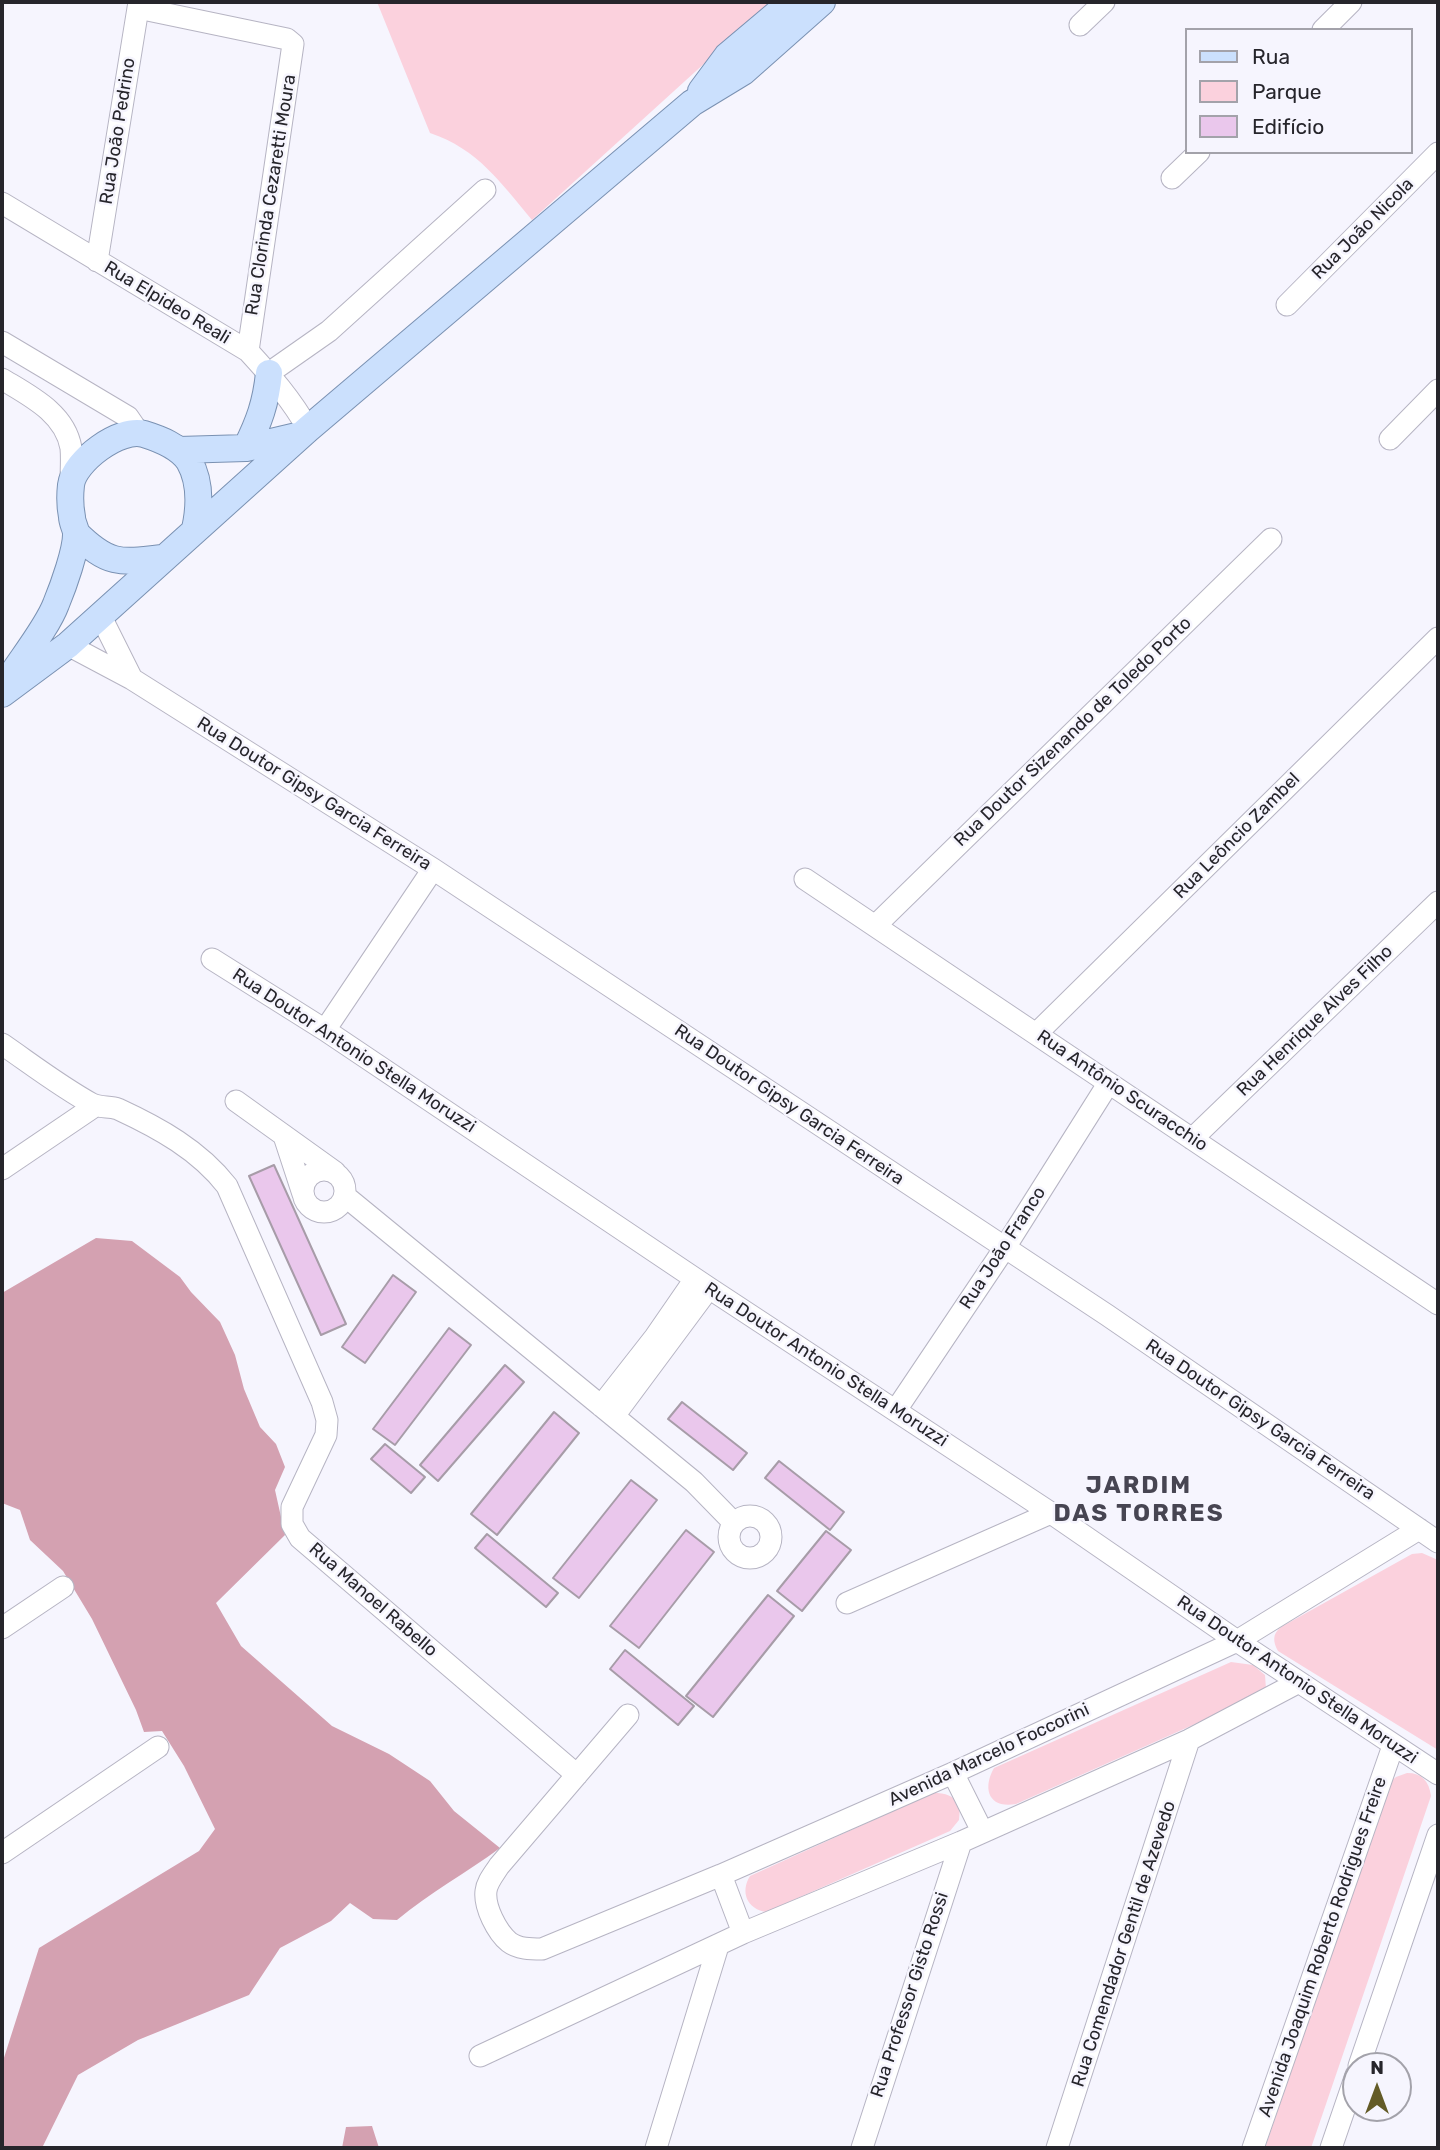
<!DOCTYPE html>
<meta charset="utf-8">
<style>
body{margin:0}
#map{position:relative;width:1440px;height:2150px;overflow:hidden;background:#f6f5fe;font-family:Rubik,sans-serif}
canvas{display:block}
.frame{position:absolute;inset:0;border:4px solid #26252b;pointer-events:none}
.legend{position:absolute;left:1185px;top:28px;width:228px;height:126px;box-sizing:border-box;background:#f6f5fe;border:2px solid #a3a2aa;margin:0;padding:9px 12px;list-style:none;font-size:21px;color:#26252b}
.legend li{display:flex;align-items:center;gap:14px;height:35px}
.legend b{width:35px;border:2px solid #a3a2aa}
.north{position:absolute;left:1342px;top:2052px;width:70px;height:70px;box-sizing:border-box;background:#f6f5fe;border:2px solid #a3a2aa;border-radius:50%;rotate:0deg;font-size:19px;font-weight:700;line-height:28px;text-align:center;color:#26252b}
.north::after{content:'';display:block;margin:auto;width:24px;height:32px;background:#635b27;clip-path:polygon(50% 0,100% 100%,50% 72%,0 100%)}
</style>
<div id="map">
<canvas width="1440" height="2150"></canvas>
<div class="frame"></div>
<ul class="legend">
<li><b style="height:9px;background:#cbe0fd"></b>Rua</li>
<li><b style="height:19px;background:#fbd1dd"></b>Parque</li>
<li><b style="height:19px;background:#eac7ec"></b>Edifício</li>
</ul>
<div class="north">N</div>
</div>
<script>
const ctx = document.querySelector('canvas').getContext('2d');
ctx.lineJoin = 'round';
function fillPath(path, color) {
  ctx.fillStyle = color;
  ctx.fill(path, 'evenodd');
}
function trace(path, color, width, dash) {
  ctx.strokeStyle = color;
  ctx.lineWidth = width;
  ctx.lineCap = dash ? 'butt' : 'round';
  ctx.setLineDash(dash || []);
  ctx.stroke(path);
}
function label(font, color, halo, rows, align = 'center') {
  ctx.font = font + ' Rubik,sans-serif';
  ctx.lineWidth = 5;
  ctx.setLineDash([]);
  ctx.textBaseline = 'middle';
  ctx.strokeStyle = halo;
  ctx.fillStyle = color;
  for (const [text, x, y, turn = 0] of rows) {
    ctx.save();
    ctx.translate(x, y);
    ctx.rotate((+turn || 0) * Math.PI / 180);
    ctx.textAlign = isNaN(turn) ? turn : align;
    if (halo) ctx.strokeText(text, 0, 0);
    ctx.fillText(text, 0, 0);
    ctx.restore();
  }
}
fillPath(new Path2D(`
 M377 2H772L532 220C501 183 478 149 430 133Z
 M1422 1553 1438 1560V1750L1278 1651C1273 1642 1272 1634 1281 1627L1412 1554Z
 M1231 1662 1253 1665 1265 1675 1266 1689 1260 1695 1016 1804C989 1809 982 1789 994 1768Z
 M1407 1773C1422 1773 1429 1781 1431 1796L1311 2148H1265L1390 1782 1396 1777Z
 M933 1793C946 1793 953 1795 960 1806L959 1820 950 1831 766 1912C747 1909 740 1892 750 1876Z`), '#fbd1dd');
fillPath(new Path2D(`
 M96 1238 132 1241 180 1277 191 1292 220 1322 235 1355 244 1389 260 1427 276 1444 285 1467 275 1490 285 1535 216 1603 241 1646 332 1726 389 1754 430 1781 454 1811 500 1848C466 1873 429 1893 397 1920L373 1919 350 1903 331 1921 280 1948 249 1995 138 2040 78 2075 42 2148H2V2064L39 1948 199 1851 215 1829 184 1766 162 1731 144 1732 136 1710 92 1619 63 1571 30 1540 20 1510 2 1503V1293Z
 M372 2126 379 2148H342L346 2127Z`), '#d4a1b1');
const building = new Path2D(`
 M274 1165 346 1324 321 1335 249 1176Z
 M393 1275 416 1292 365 1363 342 1347Z
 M449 1328 471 1345 395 1445 373 1429Z
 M505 1365 524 1382 438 1481 420 1465Z
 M682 1402 747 1453 733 1470 668 1419Z
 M554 1412 579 1433 497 1535 471 1514Z
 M385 1444 425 1477 411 1493 371 1459Z
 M779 1461 844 1512 830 1530 765 1478Z
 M631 1480 657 1500 579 1598 553 1578Z
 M686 1530 714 1552 639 1648 610 1626Z
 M826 1531 851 1550 802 1611 777 1591Z
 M487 1534 558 1593 546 1607 475 1548Z
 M768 1595 794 1616 713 1717 686 1696Z
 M625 1650 694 1706 678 1725 610 1669Z`);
fillPath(building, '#eac7ec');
trace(building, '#a79ca8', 2);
const minor = new Path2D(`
 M138 8 287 39 293 44 248 351
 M1080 25 1104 2
 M1323 30 1351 2
 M1172 178 1199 152
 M2 203 248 351C270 375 292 400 308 429
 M97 261 139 2
 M1287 305 1438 153
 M2 342 128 417 139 433
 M269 373 329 331 485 190
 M2 379C30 396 65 413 71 448 72 459 71 471 71 482
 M1390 439 1438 390
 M101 617 132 679
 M68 645 132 679 433 869 1107 1315 1438 1542
 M805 879 1438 1304
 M875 926 1271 539
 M212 959 325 1030 709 1288 1051 1513 1237 1641 1438 1774
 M325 1030 433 869
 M1036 1034 1438 638
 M2 1044C31 1064 61 1087 92 1104 100 1108 110 1106 118 1109 159 1128 199 1150 227 1186L322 1402 327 1420 326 1435 292 1507V1524L300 1538 577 1775
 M236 1101 335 1172
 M284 1136 303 1194
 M1192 1139 1438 902
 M2 1169 95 1106
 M303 1191a21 21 0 1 1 42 0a21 21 0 1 1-42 0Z
 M345 1196 694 1482 734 1523
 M601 1406 655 1337 695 1279
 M896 1410 1004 1249 1108 1084
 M614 1416 709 1288
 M729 1537a21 21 0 1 1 42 0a21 21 0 1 1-42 0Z
 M847 1603 1051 1513
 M2 1628 63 1587
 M628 1715 499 1866C494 1874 487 1882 486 1891 484 1907 497 1932 509 1942 518 1949 531 1949 542 1949L721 1875 953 1773 1237 1641 1419 1529
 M953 1773 982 1831
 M2 1853 158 1747
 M721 1875 743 1933
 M480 2056 743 1933 961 1842 1189 1740 1299 1682
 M1359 2066 1438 1835
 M656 2148 718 1946
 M862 2148 961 1842
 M1057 2148 1189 1740
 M1253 2148 1393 1746
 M1331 2148 1356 2075`);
const major = new Path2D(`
 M701 91 727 56 791 2
 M246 448C259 422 266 403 269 373
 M179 450 246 448 297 436
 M76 533C108 565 120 563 162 558
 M5 685C19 662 47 628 56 604 63 587 77 549 76 532 75 527 72 522 72 517 70 507 70 494 71 485 74 461 120 427 144 434 160 439 179 446 189 461 201 482 200 506 195 529
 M2 694 68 645 308 429 692 103 743 72 822 2`);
trace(minor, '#b6b4c3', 23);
trace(major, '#7a91b2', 28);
trace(minor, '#fff', 21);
trace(major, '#cbe0fd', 26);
label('18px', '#26252b', '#f6f5fe', [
 ["Rua João Pedrino",118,131,-81],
 ["Rua Clorinda Cezaretti Moura",271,195,-81],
 ["Rua João Nicola",1363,229,-45],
 ["Rua Elpideo Reali",167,303,31],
 ["Rua Doutor Sizenando de Toledo Porto",1073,732,-44],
 ["Rua Doutor Gipsy Garcia Ferreira",314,794,32],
 ["Rua Leôncio Zambel",1237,836,-45],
 ["Rua Henrique Alves Filho",1315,1021,-44],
 ["Rua Doutor Antonio Stella Moruzzi",354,1051,33],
 ["Rua Antônio Scuracchio",1122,1091,34],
 ["Rua Doutor Gipsy Garcia Ferreira",789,1105,34],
 ["Rua João Franco",1003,1248,-57],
 ["Rua Doutor Antonio Stella Moruzzi",826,1365,33],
 ["Rua Doutor Gipsy Garcia Ferreira",1260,1420,34],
 ["Rua Manoel Rabello",373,1600,41],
 ["Rua Doutor Antonio Stella Moruzzi",1297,1680,34],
 ["Avenida Marcelo Foccorini",989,1755,-25],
 ["Rua Comendador Gentil de Azevedo",1124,1944,-72],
 ["Avenida Joaquim Roberto Rodrigues Freire",1323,1947,-71],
 ["Rua Professor Gisto Rossi",910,1995,-72]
]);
ctx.letterSpacing = '2px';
label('bold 24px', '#474552', '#f6f5fe', [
 ["JARDIM",1139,1486],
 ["DAS TORRES",1139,1514]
]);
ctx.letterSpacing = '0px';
</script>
